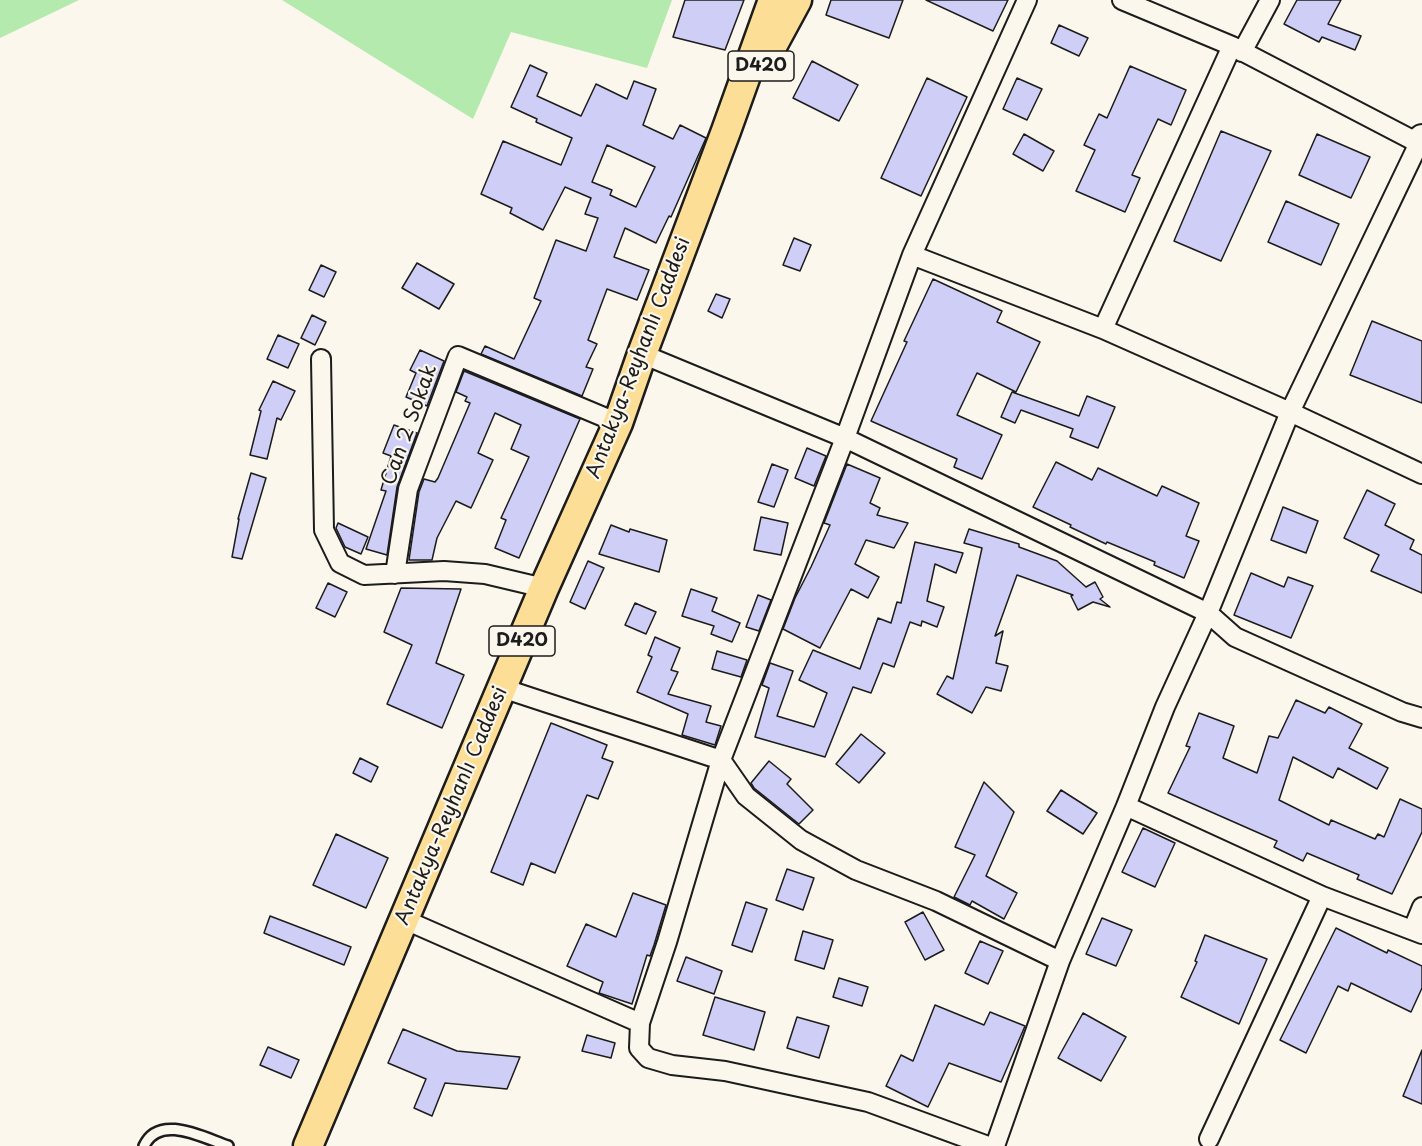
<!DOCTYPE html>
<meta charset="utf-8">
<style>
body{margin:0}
canvas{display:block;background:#fbf7ec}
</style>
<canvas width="1422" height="1146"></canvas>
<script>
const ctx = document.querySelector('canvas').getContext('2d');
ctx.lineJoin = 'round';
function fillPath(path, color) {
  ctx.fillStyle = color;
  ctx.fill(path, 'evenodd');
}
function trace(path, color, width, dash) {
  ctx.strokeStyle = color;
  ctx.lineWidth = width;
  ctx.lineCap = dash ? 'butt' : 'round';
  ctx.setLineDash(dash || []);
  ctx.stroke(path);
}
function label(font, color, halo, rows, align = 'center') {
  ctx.font = font + ' "Playpen Sans",sans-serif';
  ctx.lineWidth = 4.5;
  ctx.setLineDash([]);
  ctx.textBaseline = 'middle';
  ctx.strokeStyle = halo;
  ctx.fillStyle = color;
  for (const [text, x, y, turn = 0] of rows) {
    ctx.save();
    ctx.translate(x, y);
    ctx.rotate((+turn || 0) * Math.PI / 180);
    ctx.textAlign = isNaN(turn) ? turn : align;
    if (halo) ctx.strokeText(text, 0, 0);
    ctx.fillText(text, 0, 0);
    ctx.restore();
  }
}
fillPath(new Path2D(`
 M0 0H79L0 38Z
 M282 0H672L647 68 511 32 473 119Z`), '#b4eaad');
const building = new Path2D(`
 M685 0H744L725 50 673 37Z
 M831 0H903L889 38 826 15Z
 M926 0H1008L993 31Z
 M1297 0H1341L1328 24 1361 36 1355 50 1322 37 1319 42 1284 24Z
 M1059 25 1088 38 1079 56 1051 43Z
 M812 61 858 85 839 121 793 98Z
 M530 65 547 73 537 96 581 116 596 84 627 99 634 81 656 89 643 125 673 139 680 125 706 138 671 217 669 216 656 243 625 228 614 257 649 270 637 300 607 289 588 340 597 344 586 367 593 369 582 396 481 354 485 346 514 359 541 301 534 298 556 240 586 251 598 218 585 214 591 198 565 187 543 230 510 213 512 208 481 194 503 141 561 165 572 138 536 122 537 119 511 107ZM607 145 655 167 636 207 610 195 612 190 592 182Z
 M1130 66 1186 90 1171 125 1158 119 1132 175 1140 178 1125 212 1076 191 1095 150 1084 145 1099 114 1107 118Z
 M927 78 967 97 921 196 881 178Z
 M1017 78 1042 89 1027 120 1003 109Z
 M1221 131 1271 151 1221 261 1174 241Z
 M1024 134 1054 151 1043 171 1013 154Z
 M1317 134 1370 157 1351 198 1299 175Z
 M1286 201 1339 224 1321 265 1268 242Z
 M794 238 811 245 800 271 783 265Z
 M417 263 454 284 439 309 402 288Z
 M321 265 336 272 324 297 309 290Z
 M933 279 1002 311 997 322 1040 342 1016 392 977 373 957 415 1002 435 982 479 954 467 957 459 871 421 907 342 904 341Z
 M716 294 730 299 722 318 708 311Z
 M312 315 326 322 315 345 301 338Z
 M1372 321 1422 341V403L1350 375Z
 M278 335 299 344 288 368 267 359Z
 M420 350 444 361 427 406 406 397 416 373 410 370Z
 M464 371 580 419 519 558 495 548 506 520 501 518 529 457 511 449 521 425 495 413 478 453 493 460 471 508 456 501 437 538 432 560H409L419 492 424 479 435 482 438 478 470 403 465 401 467 397 456 392Z
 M273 381 295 391 281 420 277 418 267 459 250 455 261 411 259 410Z
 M1012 392 1079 416 1087 396 1115 407 1098 448 1070 437 1073 429 1021 410 1015 423 1001 417Z
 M394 425 417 433 397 487 387 555 366 549 386 491 381 490 391 456 383 453Z
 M807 448 826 456 814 486 795 478Z
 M1056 462 1092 480 1098 468 1157 496 1162 486 1199 503 1186 536 1199 541 1184 578 1154 565 1155 562 1107 542 1106 544 1070 527 1071 525 1033 507Z
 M772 464 788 470 774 507 758 502Z
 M847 464 880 478 870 503 880 508 877 515 908 523 894 548 866 540 855 564 879 577 868 598 851 589 820 648 783 629 795 598 811 567 830 525 824 523Z
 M251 473 266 478 242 559 232 557 239 519H238Z
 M1367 490 1395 504 1385 525 1414 540 1410 549 1422 555V593L1371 571 1379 555 1344 538Z
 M1283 507 1318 521 1306 553 1271 540Z
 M761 517 788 523 781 555 754 550Z
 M338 523 368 537 361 554 345 547 336 528Z
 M611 525 629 532 630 529 667 540 659 572 599 554Z
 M969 529 1019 544V547L1057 561 1086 587 1095 582 1103 597 1100 599 1110 607 1093 602 1078 610 1071 596 1073 595 1017 575 995 636 1003 631 996 663 1008 666 1001 691 986 687 972 713 937 694 947 676 953 679 982 548 964 543Z
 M915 542 963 553 956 573 935 564 927 601 944 607 937 627 922 621 921 626 910 622 894 667 883 663 871 693 853 687 825 757 755 737 769 688 762 685 770 663 793 671 777 716 814 727 827 693 799 680 813 650 860 669 878 618 891 623 897 602 901 603Z
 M588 561 604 568 585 609 570 602Z
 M1251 573 1284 587 1288 577 1313 586 1291 638 1234 615Z
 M328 583 347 592 335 617 316 608Z
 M401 588 461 589 436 663 464 675 442 728 387 704 412 645 384 632Z
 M691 589 717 598 712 611 740 623 732 642 711 634 714 626 682 616Z
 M758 595 771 600 759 631 746 627Z
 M635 603 656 612 646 634 625 625Z
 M655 637 680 648 671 670 678 672 668 694 711 706 706 722 721 726 715 745 682 735 688 714 637 692 652 657 648 655Z
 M717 651 747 660 741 677 712 669Z
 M1296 700 1325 713 1329 707 1362 724 1349 748 1388 768 1377 789 1338 768 1333 778 1293 757 1279 800 1329 825 1331 820 1375 839 1378 834 1384 837 1400 799 1422 809V832L1392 894 1357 879 1359 875 1307 853 1303 861 1274 847 1277 841 1168 793 1190 747 1186 746 1199 713 1234 726 1223 758 1257 773 1269 736 1278 738Z
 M551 723 607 745 602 758 613 762 598 799 587 795 555 873 531 863 523 885 491 872Z
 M861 734 885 753 859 783 836 764Z
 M360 758 378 767 371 782 353 773Z
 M769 761 791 779 787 784 813 810 799 824 754 788 751 783Z
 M984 782 1014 812 986 876 1017 893 1004 919 972 901 970 905 954 897 975 855 955 847Z
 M1061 790 1097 813 1083 834 1047 811Z
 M1143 828 1175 843 1155 887 1122 872Z
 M336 834 388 858 366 908 313 885Z
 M787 869 814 878 803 910 776 900Z
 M633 893 666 905 654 945 650 956 647 955 632 1004 599 993 603 982 567 966 586 924 616 937Z
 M746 902 767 909 752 952 732 945Z
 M923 912 944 950 925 960 905 922Z
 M270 916 351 947 344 965 264 933Z
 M1102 918 1132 930 1116 966 1086 954Z
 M1336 928 1387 953 1388 950 1422 966V988L1411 1012 1351 983 1348 991 1338 986 1306 1053 1280 1040Z
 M803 931 833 940 824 969 795 960Z
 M1205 935 1267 959 1239 1024 1181 997 1197 962 1195 961Z
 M980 941 1003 951 988 984 965 973Z
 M686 957 722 971 714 994 677 981Z
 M839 978 868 987 862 1006 833 997Z
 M715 997 765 1012 754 1050 703 1035Z
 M935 1005 984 1025 990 1012 1025 1026 1001 1082 949 1063 928 1107 886 1086 901 1055 913 1061Z
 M1083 1013 1126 1037 1101 1081 1058 1058Z
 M797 1017 829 1026 819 1058 787 1048Z
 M403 1029 457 1051 520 1057 507 1089 445 1083 432 1116 414 1108 426 1079 388 1063Z
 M587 1035 615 1043 611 1058 582 1051Z
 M268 1047 299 1060 291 1078 260 1065Z
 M1422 1050V1104L1403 1096Z`);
fillPath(building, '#cecef7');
trace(building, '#1c1c1c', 1.5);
const lane = new Path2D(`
 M144 1146C159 1113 204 1138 228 1146`);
const street = new Path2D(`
 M1122 0 1232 46 1422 145
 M1232 46 1103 329 1290 412 1422 474
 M1242 52 1270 0
 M912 255 1103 329
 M642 354 845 438 1208 613 1235 637 1402 712 1422 718
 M321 359 324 530 340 563 364 575 444 571 485 574 544 588
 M395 574 408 489 458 356 618 423
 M502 688 721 760 746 796 801 840 856 870 936 901 1060 961
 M1126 806 1322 896 1422 934
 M403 919 640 1023
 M1413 929 1422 907
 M1209 1139 1322 896
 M988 1146 868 1102 725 1071 672 1065 648 1058 639 1048 640 1023 667 942 721 760 845 438 912 255 1027 0
 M995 1146 1060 961 1126 806 1165 707 1208 613 1290 412 1419 143`);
const secondary = new Path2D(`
 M1419 143 1422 138`);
const primary = new Path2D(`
 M771 48 797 0
 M308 1146 544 588 618 423 642 354 726 131 773 0`);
trace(lane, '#1c1c1c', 14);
trace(street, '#1c1c1c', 22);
trace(secondary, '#1c1c1c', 30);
trace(primary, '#1c1c1c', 33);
trace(lane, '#fbf7ec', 9);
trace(street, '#fbf7ec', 18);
trace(secondary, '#fbf7ec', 26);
trace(primary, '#fdde96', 28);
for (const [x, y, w] of [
 [761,66,66],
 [522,641,66]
]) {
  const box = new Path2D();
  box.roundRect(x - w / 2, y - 15, w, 30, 4.5);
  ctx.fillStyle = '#fbf7ec';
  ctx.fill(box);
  trace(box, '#1c1c1c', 1.5);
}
label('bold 18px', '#1c1c1c', null, [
 ["D420",761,66],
 ["D420",522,641]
]);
label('20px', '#1c1c1c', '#fbf7ec', [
 ["Antakya-Reyhanlı Caddesi",639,358,-69],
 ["Can 2 Sokak",410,425,-70],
 ["Antakya-Reyhanlı Caddesi",452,806,-67]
]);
</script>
